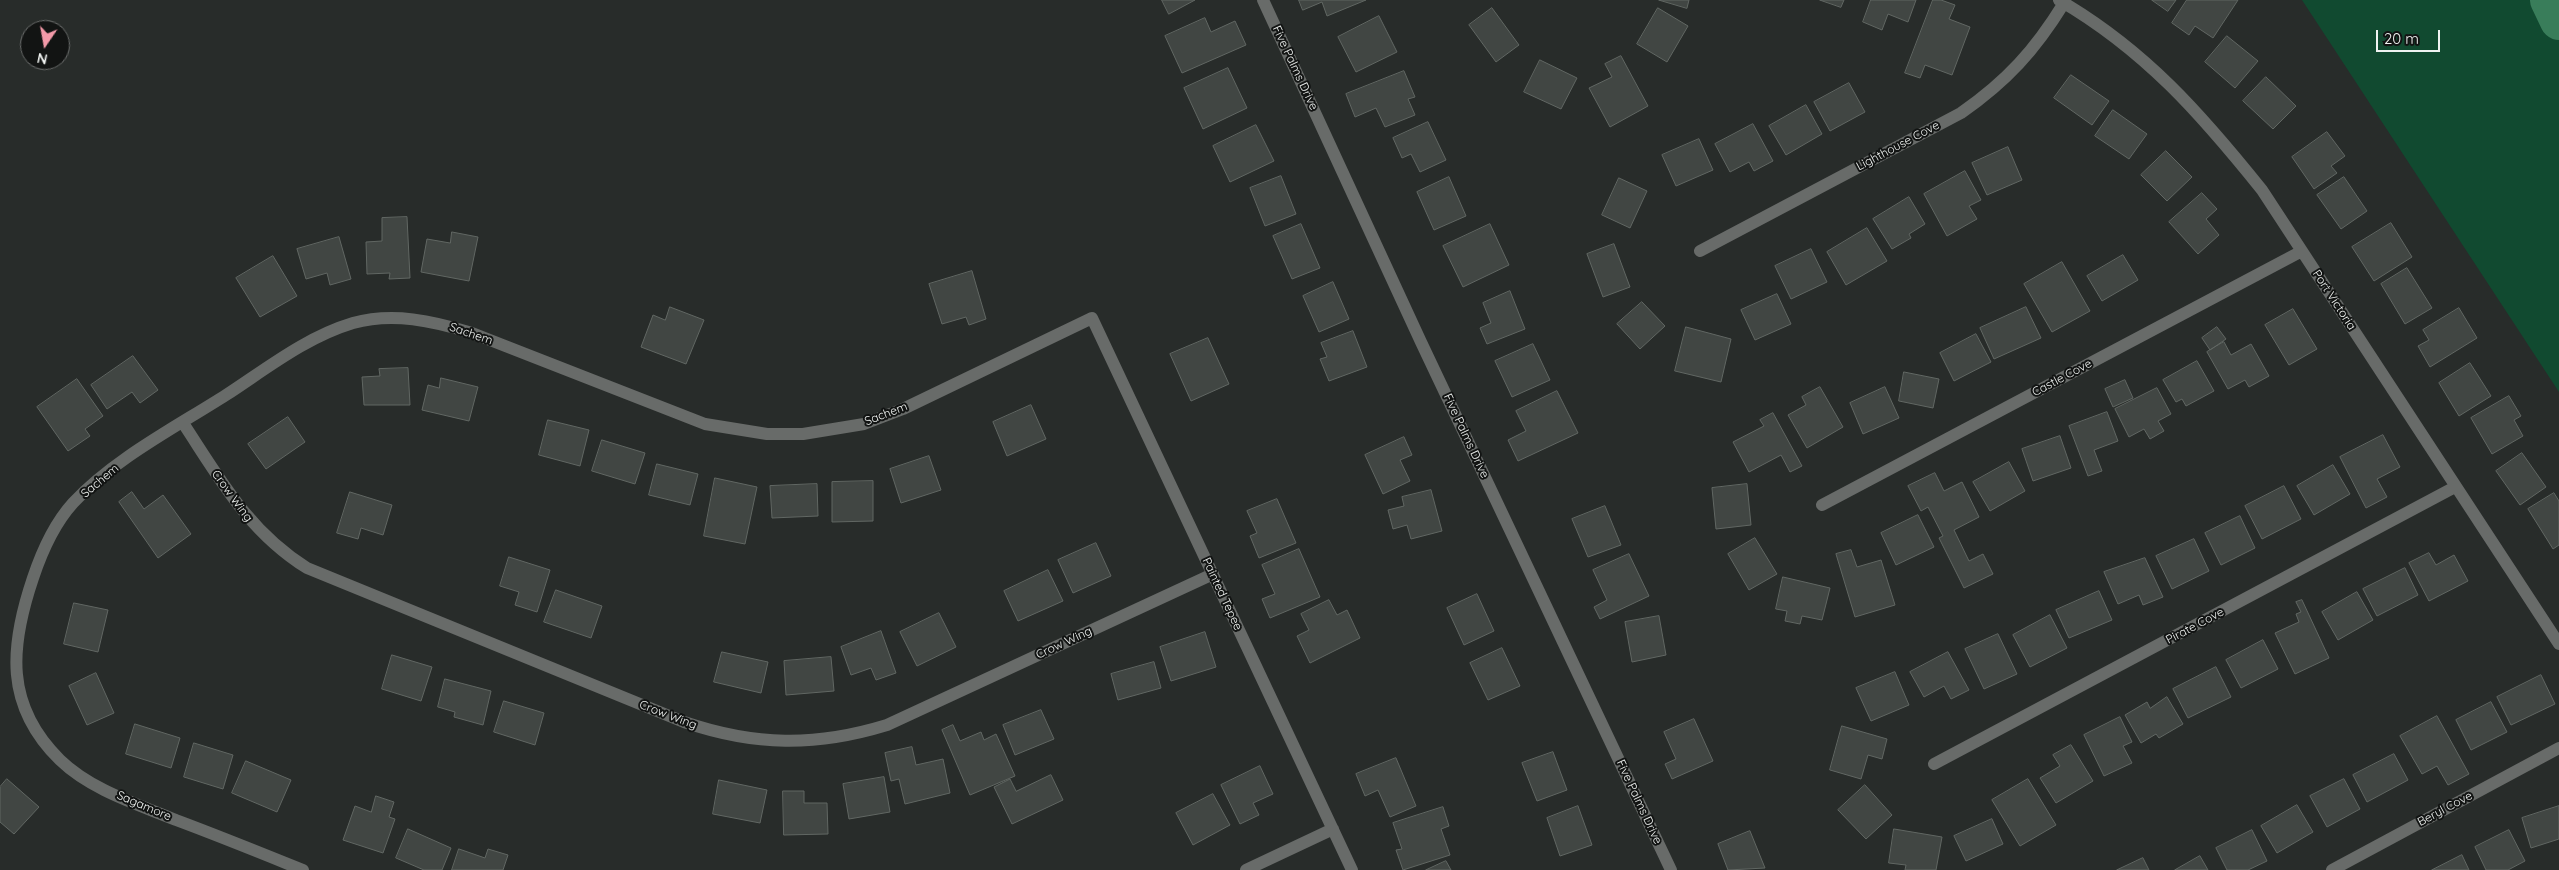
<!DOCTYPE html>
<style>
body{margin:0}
#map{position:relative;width:2559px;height:870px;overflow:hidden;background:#282c2a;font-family:Quicksand,sans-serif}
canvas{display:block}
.north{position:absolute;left:20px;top:20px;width:50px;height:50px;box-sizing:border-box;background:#121413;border:1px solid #6b6d6c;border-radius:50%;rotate:192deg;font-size:14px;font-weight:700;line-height:20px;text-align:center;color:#f0f3f1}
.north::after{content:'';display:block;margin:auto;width:18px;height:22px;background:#f39aa9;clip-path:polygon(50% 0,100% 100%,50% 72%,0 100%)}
.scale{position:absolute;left:2376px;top:30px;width:64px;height:22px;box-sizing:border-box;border:2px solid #f0f3f1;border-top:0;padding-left:6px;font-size:15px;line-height:18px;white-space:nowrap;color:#f0f3f1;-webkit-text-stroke:4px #121413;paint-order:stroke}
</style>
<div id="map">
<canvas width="2559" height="870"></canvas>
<div class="north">N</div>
<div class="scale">20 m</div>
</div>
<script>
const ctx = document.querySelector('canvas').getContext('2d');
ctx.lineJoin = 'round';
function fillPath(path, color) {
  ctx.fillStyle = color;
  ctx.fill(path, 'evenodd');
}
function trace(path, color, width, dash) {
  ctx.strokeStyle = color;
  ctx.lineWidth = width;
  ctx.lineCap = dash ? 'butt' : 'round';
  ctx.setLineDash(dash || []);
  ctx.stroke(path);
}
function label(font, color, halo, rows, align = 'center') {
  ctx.font = font + ' Quicksand,sans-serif';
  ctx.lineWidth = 4;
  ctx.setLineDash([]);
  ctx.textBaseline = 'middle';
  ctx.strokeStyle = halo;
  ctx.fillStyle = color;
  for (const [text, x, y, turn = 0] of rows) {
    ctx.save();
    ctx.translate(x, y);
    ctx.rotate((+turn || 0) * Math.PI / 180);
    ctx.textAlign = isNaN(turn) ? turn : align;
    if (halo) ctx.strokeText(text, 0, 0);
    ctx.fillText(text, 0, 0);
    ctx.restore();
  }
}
fillPath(new Path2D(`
 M2302 0H2559V392Z`), '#114a30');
trace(new Path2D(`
 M2549 0 2559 21`), '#397d5a', 38);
const building = new Path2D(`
 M1162 0H1195L1169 14Z
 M1299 0H1366L1327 16 1322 2 1303 10Z
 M1659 0H1689L1687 8Z
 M1820 0H1844L1841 7Z
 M1871 0H1916L1908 22 1888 14 1882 30 1863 22Z
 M1933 0H1941L1955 5 1949 19 1970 27 1952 75 1925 65 1920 78 1905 73Z
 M2152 0H2176L2168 11Z
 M2187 0H2238L2213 38 2195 26 2189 35 2172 23Z
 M1492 8 1519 45 1496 62 1469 25Z
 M1658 8 1688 26 1667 62 1637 44Z
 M1379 16 1397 52 1356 72 1338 37Z
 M1205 18 1211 32 1235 21 1246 45 1182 73 1165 36Z
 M2227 36 2258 61 2235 88 2205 62Z
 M1621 56 1648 106 1610 127 1589 88 1612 77 1605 64Z
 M1540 60 1577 78 1561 109 1524 92Z
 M1228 68 1247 108 1203 129 1184 88Z
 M1404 71 1415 97 1408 99 1415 115 1385 127 1376 108 1355 117 1346 94Z
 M2071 75 2109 101 2092 125 2054 98Z
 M2266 77 2296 106 2273 129 2243 101Z
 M1849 83 1865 112 1830 131 1814 102Z
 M1806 105 1822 134 1786 155 1769 126Z
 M2113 110 2147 134 2129 159 2095 136Z
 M1428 122 1446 160 1420 172 1411 154 1402 158 1393 138Z
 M1753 124 1773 161 1754 171 1749 162 1730 172 1715 144Z
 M1256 125 1274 161 1230 182 1213 146Z
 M2327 132 2345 156 2331 166 2337 173 2314 189 2292 157Z
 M1699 139 1713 170 1676 186 1662 155Z
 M2008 147 2022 180 1987 195 1972 163Z
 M2166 151 2192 177 2167 201 2141 175Z
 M1965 171 1981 200 1969 206 1977 219 1947 236 1924 194Z
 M1281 176 1296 214 1265 226 1250 188Z
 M1449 177 1466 216 1434 230 1417 192Z
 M2344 177 2367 211 2341 229 2317 195Z
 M1619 178 1647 191 1630 228 1602 215Z
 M2202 193 2217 209 2206 219 2219 235 2198 254 2169 222Z
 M1909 197 1925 224 1909 234 1911 238 1892 249 1873 219Z
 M407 217 410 278 389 279 390 273 367 274 366 242 382 241V218Z
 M2391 223 2412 257 2374 281 2352 247Z
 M1301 224 1320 268 1292 279 1273 236Z
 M1490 224 1509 265 1463 287 1443 246Z
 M1867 228 1887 261 1846 285 1827 252Z
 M452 232 478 237 469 281 421 272 427 239 450 243Z
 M339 237 351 279 330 285 327 273 306 279 297 249Z
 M1614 244 1630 287 1603 297 1587 254Z
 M1811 249 1827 282 1791 299 1775 266Z
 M2123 255 2138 280 2102 301 2087 276Z
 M273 256 297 296 260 317 236 278Z
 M2062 262 2090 311 2052 332 2024 284Z
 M2407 268 2432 308 2405 324 2381 284Z
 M972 271 986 319 969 325 966 317 942 324 929 284Z
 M1333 282 1349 319 1319 332 1303 296Z
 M1510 291 1525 329 1487 344 1480 328 1491 323 1483 303Z
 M1777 294 1791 324 1755 340 1741 310Z
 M1642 302 1665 326 1640 349 1617 324Z
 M670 307 704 320 686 364 641 347 653 315 665 320Z
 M2026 307 2041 338 1994 359 1980 328Z
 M2459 308 2477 338 2430 367 2418 346 2429 340 2423 330Z
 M2293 309 2317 349 2289 365 2265 325Z
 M1686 327 1731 339 1721 382 1675 371Z
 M2217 327 2226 339 2210 350 2202 338Z
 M1353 331 1367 367 1329 381 1320 359 1327 357 1321 343Z
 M1976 334 1991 362 1954 381 1940 353Z
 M1208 338 1229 384 1191 401 1170 354Z
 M2224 342 2231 355 2251 344 2269 376 2249 387 2245 380 2228 389 2207 352Z
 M1533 344 1550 380 1512 397 1495 361Z
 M133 356 158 390 140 403 132 392 107 409 91 385Z
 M2197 361 2214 391 2186 406 2182 399 2176 402 2163 380Z
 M2470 363 2491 396 2459 416 2439 383Z
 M408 368 410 405H364L362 377 380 376 379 369Z
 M1904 372 1939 379 1933 408 1899 401Z
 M441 378 478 387 469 421 422 410 428 385 439 388Z
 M77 379 103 416 85 429 90 436 68 451 37 407Z
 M2125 380 2133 398 2113 407 2105 389Z
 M1820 387 1843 427 1807 448 1788 415 1806 405 1802 397Z
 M1885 387 1899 418 1863 434 1850 403Z
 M2157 388 2171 414 2158 421 2164 431 2150 439 2144 429 2129 437 2115 409Z
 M1557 391 1578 433 1518 461 1508 440 1526 431 1516 411Z
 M2509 396 2521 416 2514 420 2523 436 2492 454 2471 418Z
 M1031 405 1046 439 1007 456 993 422Z
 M2107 412 2118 441 2094 450 2102 471 2088 476 2069 426Z
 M1773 413 1802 466 1790 472 1781 455 1749 472 1733 442 1764 426 1760 420Z
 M288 417 305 442 266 469 248 444Z
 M548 420 589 430 580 466 539 455Z
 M2383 435 2400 467 2377 479 2387 497 2366 508 2340 457Z
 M2060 436 2071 468 2033 481 2022 449Z
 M1404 437 1412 455 1400 460 1410 481 1383 494 1365 455Z
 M602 440 645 453 635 484 592 471Z
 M2522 453 2546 487 2520 505 2496 471Z
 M929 456 941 490 901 503 890 469Z
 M2009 462 2025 491 1990 511 1973 482Z
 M657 464 698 474 690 505 649 495Z
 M2333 465 2350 494 2314 515 2297 486Z
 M1935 473 1944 491 1962 482 1979 517 1954 530 1969 561 1983 554 1993 574 1964 588 1939 538 1943 536 1928 507 1921 511 1908 486Z
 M715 478 757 487 745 544 704 536Z
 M873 481V521L832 522V482Z
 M817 484 818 516 772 518 770 486Z
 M1747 484 1751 525 1716 529 1712 488Z
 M2284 486 2301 519 2262 539 2245 506Z
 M1431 490 1442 531 1411 539 1407 525 1393 529 1388 510 1404 506 1402 497Z
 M132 492 144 509 163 495 191 534 158 558 119 502Z
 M350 492 392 505 383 535 361 528 358 539 337 533Z
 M2554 493 2559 501V545L2553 549 2528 509Z
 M1277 499 1296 543 1259 558 1250 536 1257 533 1247 511Z
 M1605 506 1621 545 1588 557 1572 519Z
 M1918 515 1934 547 1896 565 1881 533Z
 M2240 516 2255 548 2221 565 2205 533Z
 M1755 538 1777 574 1749 590 1728 554Z
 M2194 539 2209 571 2172 589 2156 556Z
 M1096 543 1111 576 1073 593 1058 560Z
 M1299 549 1320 597 1270 618 1262 599 1275 594 1262 565Z
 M1851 550 1857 567 1881 560 1895 605 1855 617 1836 554Z
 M2429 553 2436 565 2454 555 2468 581 2429 601 2409 563Z
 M1629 554 1649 596 1600 619 1594 607 1607 600 1593 570Z
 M509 557 550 570 537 612 515 605 519 592 500 586Z
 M2145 558 2163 597 2143 605 2139 595 2118 604 2104 572Z
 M2405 568 2418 595 2377 616 2363 589Z
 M1048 570 1063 601 1018 621 1004 591Z
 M1783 577 1830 588 1822 620 1802 616 1800 624 1785 621 1787 611 1776 609Z
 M556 590 602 606 591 638 544 622Z
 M2099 591 2112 620 2069 638 2056 610Z
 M2357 592 2373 620 2338 640 2322 612Z
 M1477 594 1494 631 1464 645 1447 608Z
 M1329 600 1337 615 1347 610 1360 638 1310 663 1297 636 1309 630 1301 614Z
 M2302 600 2329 658 2295 674 2275 633 2299 622 2296 614 2301 612 2296 602Z
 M74 603 108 610 98 652 64 644Z
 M939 613 956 647 917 666 900 632Z
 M2050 615 2067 648 2030 667 2013 635Z
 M1659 616 1666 655 1632 662 1625 622Z
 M881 631 896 673 876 680 871 668 851 675 841 647Z
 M1205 632 1216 667 1171 681 1160 647Z
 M1998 634 2017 674 1984 689 1965 649Z
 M2263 640 2278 669 2241 688 2226 660Z
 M1502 648 1520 686 1488 700 1470 663Z
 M722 652 768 662 761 693 714 682Z
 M1948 652 1969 690 1951 699 1944 686 1924 697 1910 672Z
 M392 655 432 667 421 701 382 689Z
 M831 657 834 691 786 695 784 661Z
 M1154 662 1161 688 1118 700 1111 674Z
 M2216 667 2231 697 2188 718 2173 689Z
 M1895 672 1909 705 1871 721 1856 688Z
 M96 673 114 713 87 725 69 686Z
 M2541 675 2555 704 2511 725 2497 697Z
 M445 679 491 691 483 725 454 717 455 712 438 707Z
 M2167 697 2183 724 2159 738 2156 734 2141 743 2125 715 2147 702 2150 708Z
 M504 701 544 713 535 745 494 732Z
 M2491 702 2507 732 2471 750 2456 720Z
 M1041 710 1054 739 1015 755 1003 725Z
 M2437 716 2469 774 2448 785 2437 766 2422 774 2400 736Z
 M2120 717 2132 742 2123 746 2132 763 2104 776 2084 735Z
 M1694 719 1713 761 1672 779 1665 764 1676 759 1664 732Z
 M135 724 180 738 171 768 126 754Z
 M953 725 960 741 981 732 984 740 996 734 1015 776 970 795 942 730Z
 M1842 726 1887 739 1882 759 1868 755 1861 779 1830 770Z
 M194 743 233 755 223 789 184 777Z
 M2071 745 2093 781 2056 803 2040 778 2060 766 2053 755Z
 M912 747 916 765 943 759 950 793 905 804 899 779 891 781 885 753Z
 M1553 752 1567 790 1537 801 1522 763Z
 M2394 754 2408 780 2367 802 2353 775Z
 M1396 758 1416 806 1390 817 1378 790 1365 796 1356 774Z
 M246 761 291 780 277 812 232 793Z
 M1260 766 1273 794 1253 803 1259 815 1240 824 1221 785Z
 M1051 775 1063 800 1012 824 994 787 1010 779 1016 791Z
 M884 777 890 812 849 819 843 784Z
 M7 779 39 807 14 834 0 822V787Z
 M2028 779 2056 825 2020 846 1992 800Z
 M2344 779 2360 809 2327 827 2310 796Z
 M719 780 767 790 760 823 713 814Z
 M1865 785 1892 815 1866 839 1838 810Z
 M783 791H804V803H827L828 834 784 835Z
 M1213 794 1230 825 1193 845 1176 813Z
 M376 796 394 802 389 817 395 819 383 853 343 840 355 806 371 812Z
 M2297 805 2313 832 2277 853 2261 826Z
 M1578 806 1592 845 1560 856 1547 818Z
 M2559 806V839L2531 848 2522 818Z
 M1443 807 1449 826 1441 829 1450 855 1403 870 1396 850 1402 849 1393 823Z
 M1992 819 2003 844 1966 861 1954 836Z
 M408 829 451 848 442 870H424L396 858Z
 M1894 829 1942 837 1936 870H1905L1906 865 1889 863Z
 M2252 830 2267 861 2248 870H2227L2216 848Z
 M2509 830 2525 861 2508 870H2486L2475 847Z
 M1750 831 1765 868 1728 870 1718 844Z
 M459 849 485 858 488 849 508 855 503 870H452Z
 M2462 855 2469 870H2432Z
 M2200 856 2208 870H2175Z
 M2143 858 2149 870H2117Z
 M1446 861 1451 870H1426Z`);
fillPath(building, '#414643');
trace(building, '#616763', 1);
trace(new Path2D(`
 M1263 0 1421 342 1671 870
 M2059 0C2145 50 2201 114 2262 190L2559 644
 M1700 251 1961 113C2007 81 2035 50 2064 3
 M183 423C220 479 248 531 307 568L684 722C755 746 815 747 887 725L1213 574
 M1822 505 2302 251
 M1934 764 2455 487
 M303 870C261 853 219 836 176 820 137 804 91 790 60 760 4 705 10 646 33 578 42 551 54 524 73 503 114 459 176 427 226 395 266 369 306 337 353 323 393 312 433 321 472 333L705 424 767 434H803L864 424 903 409 1092 318 1352 870
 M1246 870 1333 829
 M2332 870 2559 748`), '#686b69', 12);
label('12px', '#f0f3f1', '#121413', [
 ["Five Palms Drive",1295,68,65],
 ["Lighthouse Cove",1898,146,-28],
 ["Port Victoria",2334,300,57],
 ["Sachem",471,334,19],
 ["Castle Cove",2062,378,-28],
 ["Sachem",886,414,-21],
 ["Five Palms Drive",1466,436,65],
 ["Sachem",100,481,-40],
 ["Crow Wing",232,496,54],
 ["Painted Tepee",1222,594,65],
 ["Pirate Cove",2195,626,-28],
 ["Crow Wing",1064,643,-25],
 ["Crow Wing",668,715,21],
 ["Five Palms Drive",1639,802,65],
 ["Sagamore",144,806,23],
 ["Beryl Cove",2445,809,-28]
]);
</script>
